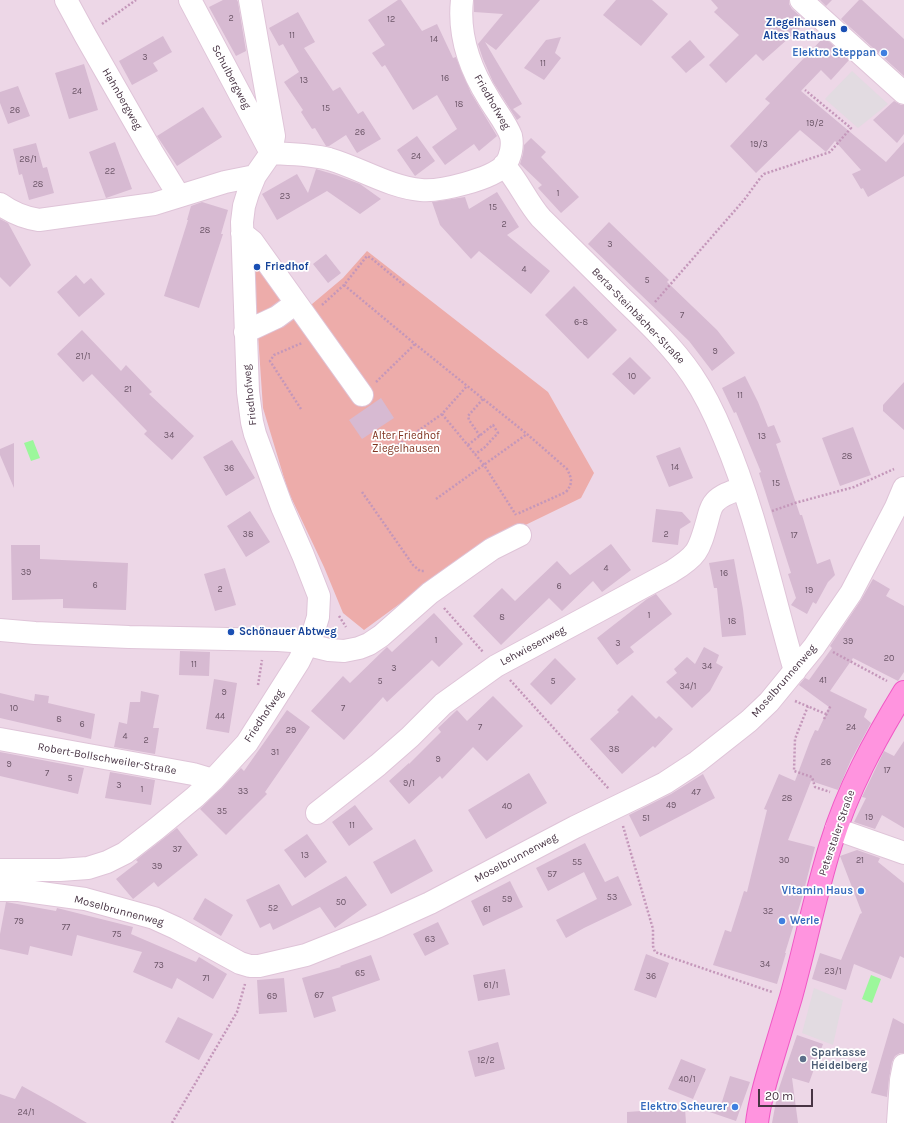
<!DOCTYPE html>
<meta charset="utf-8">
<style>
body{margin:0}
#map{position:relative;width:904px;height:1123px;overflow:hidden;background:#f4e5f0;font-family:Karla,sans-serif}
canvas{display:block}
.scale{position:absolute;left:758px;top:1089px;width:55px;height:18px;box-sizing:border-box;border:2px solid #483444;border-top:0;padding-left:5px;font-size:12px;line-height:14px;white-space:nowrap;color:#483444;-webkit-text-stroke:3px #fff;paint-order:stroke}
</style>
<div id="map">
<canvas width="904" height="1123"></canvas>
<div class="scale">20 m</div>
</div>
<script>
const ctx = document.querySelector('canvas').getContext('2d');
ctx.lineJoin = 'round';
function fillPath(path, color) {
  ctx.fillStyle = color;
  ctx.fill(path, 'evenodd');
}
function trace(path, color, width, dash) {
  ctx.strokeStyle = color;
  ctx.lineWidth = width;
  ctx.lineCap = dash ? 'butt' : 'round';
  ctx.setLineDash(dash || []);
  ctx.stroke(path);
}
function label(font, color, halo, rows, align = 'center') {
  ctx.font = font + ' Karla,sans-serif';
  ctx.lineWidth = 3.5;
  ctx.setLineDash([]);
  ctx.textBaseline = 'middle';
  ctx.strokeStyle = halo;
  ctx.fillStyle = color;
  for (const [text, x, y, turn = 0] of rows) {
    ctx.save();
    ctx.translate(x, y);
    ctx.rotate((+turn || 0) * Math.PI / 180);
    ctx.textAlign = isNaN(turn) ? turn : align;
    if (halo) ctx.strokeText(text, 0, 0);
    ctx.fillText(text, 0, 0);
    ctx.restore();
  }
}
fillPath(new Path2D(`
 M0 0H904V1123H0Z`), '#edd7e7');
fillPath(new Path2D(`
 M252 247 299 315 343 278 367 251 548 392 594 473 581 498 478 548 465 556 364 630 343 613 324 567 288 491 263 408Z`), '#edacaa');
fillPath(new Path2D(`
 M852 71 888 104 858 128 825 99Z
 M814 988 843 1000 833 1045 802 1033Z`), '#e2dbe1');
fillPath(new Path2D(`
 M33 440 40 458 31 461 24 443Z
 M871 975 881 979 872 1003 862 999Z`), '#9cf79b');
fillPath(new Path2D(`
 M223 0H237L238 2 246 51 236 56 209 7Z
 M398 0H401L422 31 437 24 453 58 456 57 471 93 497 136 479 151 474 144 445 165 432 147 457 129 437 95 413 110 385 65 382 67 372 53 385 45 368 20Z
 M474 0H540L496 50 485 42 522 104 513 109 521 117 517 120 493 82 483 59 478 44 503 14 474 12Z
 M616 0H652L668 14 641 46 603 15Z
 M711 0H789V4L792 9 807 22 763 61 756 54 726 83 709 65 739 35 714 12 718 8Z
 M820 0H832L826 6Z
 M859 0H862L904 39V76L841 19Z
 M298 12 315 42 304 48 333 91 340 87 358 114 363 111 381 139 357 153 346 135 329 146H326L315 128 312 129 301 112 303 110 284 82 299 72 283 44 279 46 269 28Z
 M163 36 172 52 153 63 158 71 132 85 119 61Z
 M561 37 555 53 561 58 544 80 524 68 546 40Z
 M824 37 849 60 831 80 821 70 801 91 886 162 904 142V176L868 197 863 188 861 189 852 174 861 170 835 141 826 152 800 130 756 173 730 146 770 103 765 99Z
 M690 40 705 57 686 73 671 57Z
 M84 64 98 110 69 119 55 73Z
 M18 86 30 116 8 124 0 103V92Z
 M894 101 901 105H904V134L897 143 873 120Z
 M203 107 222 137 177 166 157 136Z
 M417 136 435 161 415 176 397 150Z
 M531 138 546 152 541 157 579 197 561 213 538 188 542 185 520 164 523 154 524 145Z
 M115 142 132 189 106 198 89 152Z
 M36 143 43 168 47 167 54 193 29 200 22 174 19 175 13 149Z
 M316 169 336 175 360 184 381 199 360 214 327 191 277 220 262 194 297 174 308 193Z
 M497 192 519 227 507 235 550 271 531 294 479 251 471 259 440 225 432 202 465 197 469 209Z
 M202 202 228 210 221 234H223L199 308 164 296 188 220H187L191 206Z
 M0 219 8 223 31 265 10 287 0 277Z
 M609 222 669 280 667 282 717 330 735 353 712 371 689 341 588 244Z
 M326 254 341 273 328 283 313 264Z
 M76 275 84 284 91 278 105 294 79 317 57 292Z
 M574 286 617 330 588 359 545 315Z
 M82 330 121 371 126 365 152 392 149 394 194 436 172 460 144 434 147 431 92 374 83 382 57 354Z
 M630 357 651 378 634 395 612 374Z
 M745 376 758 402 768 427 774 425 781 442 776 444 800 515H802L817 564 830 559 835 575 828 582 816 604 813 602 807 614 791 605 796 598 788 574 791 573 759 473 761 472 736 412 734 413 722 388Z
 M904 382V430L883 411V405Z
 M381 398 394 418 362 439 349 420Z
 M853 427 871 475 840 486 822 438Z
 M232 440 255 478 226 496 203 457Z
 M14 443V488L0 455V449Z
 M680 447 693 478 669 487 656 456Z
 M656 509 682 512 691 522 680 529 678 545 652 542Z
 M250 511 270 542 246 557 227 526Z
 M611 544 631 570 602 592 593 581 562 611 549 598 501 645 473 616 502 588 515 601 557 561 570 575Z
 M11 545H40V559L128 563 126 610 63 608V599L12 600Z
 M734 559 743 609 746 635 722 637 717 588H714L709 563Z
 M225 568 236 605 215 611 204 574Z
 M873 579 890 589 886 596 904 606V672L898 681 853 658 830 691 867 709 864 717 871 723 851 760 838 790 811 781 788 840 815 847 802 898 785 953H786L777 984 713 965 725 930 731 932 744 891 747 892 767 810 764 809 779 774 795 781 810 741 815 730 818 731 829 707 799 685 805 678 809 680 832 648 830 646 861 600Z
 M656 594 672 614 630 647 634 652 617 665 597 638 647 599Z
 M434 613 463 644 439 667 432 660 387 702 383 697 344 740 311 711 343 676 350 683 387 647 392 652Z
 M704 647 719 655 716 663 723 667 710 691 692 708 666 682 677 673 674 669 687 657 695 664Z
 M180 651 210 652 209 676 179 675Z
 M555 658 576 679 551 705 530 684Z
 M214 679 237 683 229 733 206 729Z
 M141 691 159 695 153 728H159L155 754 114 747 119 722 127 724 130 702H140Z
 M0 693 34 701 35 694 49 696 48 703 95 714 91 739 0 718Z
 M632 695 656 719 659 716 673 729 655 748 653 746 622 774 590 739 619 712 617 710Z
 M493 696 523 726 487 761 473 747 442 779 440 776 409 804 389 781 409 763V764L441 732 438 728 457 710 467 721Z
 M287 710 310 727 265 792 267 794 226 835 200 809 222 788 241 768 244 771Z
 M904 741V828L882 815 875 829 854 822 866 798 862 797 884 751 894 756Z
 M0 752 84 768 78 794 0 776Z
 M110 772 155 780 151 805 105 798Z
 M529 773 547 803 486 839 468 810Z
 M703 774 715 798 640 837 629 815 671 794Z
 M355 805 373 829 349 846 332 822Z
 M177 828 198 855 158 887 154 882 133 899 116 879 138 862 136 860Z
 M307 834 327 862 305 878 284 850Z
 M415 839 433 871 391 894 373 862Z
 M585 843 605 882 618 876 632 905 584 928 566 938 556 920 597 899 584 872 548 891 536 868Z
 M857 850 880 858 878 862 904 883V958L900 956 891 979 854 964 846 990 812 979 820 953 841 960 860 914 862 913 840 856Z
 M346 876 367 905 335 928 320 907 273 930 270 923 260 928 246 900 279 884 292 906Z
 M510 881 523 907 483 926 471 901Z
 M205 898 233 915 221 936 193 919Z
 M6 902 56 911 57 908 133 927 131 934 196 962 199 957 227 974 213 999 177 978 172 989 133 972 142 952 77 935 72 956 30 946 28 955 0 949V934Z
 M438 922 449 944 425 956 413 934Z
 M646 954 669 963 656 998 634 990Z
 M371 955 380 980 332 997 336 1011 314 1018 302 978 341 967 340 966Z
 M505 969 510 995 478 1001 473 975Z
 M284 978 287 1012 259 1014 257 980Z
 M178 1017 213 1034 199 1060 165 1042Z
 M893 1018 904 1024V1053H900L895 1056 892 1062 889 1079 887 1097 871 1093Z
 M797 1035 823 1044 809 1083 792 1078 798 1123H772L778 1091Z
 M498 1042 505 1069 475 1077 468 1051Z
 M681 1059 706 1069 693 1099 668 1089Z
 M730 1076 750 1082 736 1121 695 1107 721 1105Z
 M22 1086 51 1102 87 1123H0V1094L15 1099Z
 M685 1108 686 1123H627V1112Z`), '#d7bad2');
const minor = new Path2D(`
 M66 0 85 35 152 152 179 196
 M190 0 271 153
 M801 0 904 93
 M271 153C290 154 310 154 329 159 360 168 389 187 421 190 440 192 492 179 505 165 511 157 513 145 511 136 506 123 496 111 489 99 470 69 458 36 462 0
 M504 165C519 182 527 202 541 218 568 245 596 272 623 299 647 322 673 347 692 375 705 394 715 415 724 437 756 512 772 593 795 671
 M0 204C11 212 25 218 39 220L154 204 225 182 255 176
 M242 233 252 241 362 395
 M245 332 277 317 296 303
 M0 630 35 633 129 637 278 640 292 641 329 650 344 651 359 648 369 644 381 636 430 593 492 549 520 535
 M0 739 193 774 213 780
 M317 813 378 765 410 737 443 704 496 666 671 572C697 556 699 551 707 522 709 515 710 507 715 502 722 494 734 491 743 488
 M836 829 904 853
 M0 870H60L88 868 107 862 125 853 156 829 195 797 213 780 247 743 299 661 314 630 318 617 319 596 303 555 282 507 255 434 252 422 248 392 242 222 244 206 248 193 255 176 271 153 274 136 250 0
 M0 890H19L85 899 154 918 176 928 240 963 250 966H259L306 955 379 926 430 903 575 827 641 795 665 783 697 762 749 721 769 702 814 647 851 593 896 507 904 488
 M898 1123 901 1080 904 1065`);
const major = new Path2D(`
 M757 1123C759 1105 764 1087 769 1070 776 1046 784 1021 791 997 805 947 815 895 831 844 848 789 874 741 904 692`);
trace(minor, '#dfc4d8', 24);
trace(major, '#f058c5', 24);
trace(new Path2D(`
 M102 24 136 0
 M344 285 415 344 527 434 567 469C572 479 573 483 566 492L517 514
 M655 302 744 200 761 177 764 174 830 152 851 128 805 90
 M322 305 344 285 367 256 371 258 405 286
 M376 382 415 344
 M301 409 270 361 274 355 302 343
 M442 414 484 465 516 515
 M480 436 469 420 468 416 483 399
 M398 445 442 414 467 386
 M468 445 493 425 498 433 484 448 475 454
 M362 492 413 565 420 571H424
 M436 499 527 434
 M772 511 795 503 854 487 894 469
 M444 608 483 652
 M339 616 346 627
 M833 652 887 681
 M510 680 609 789
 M258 685 262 660
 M795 701 826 714
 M808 706 795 739 794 771 812 777 815 787 830 792
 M824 719 831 705
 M623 826 653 929V946L655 952 772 992
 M172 1123 237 1012 245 984`), '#c497ba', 2.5, [2, 2]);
trace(minor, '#fff', 22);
trace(major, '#ff94df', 22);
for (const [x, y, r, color] of [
 [844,29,4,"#1a4fb4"],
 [884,53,4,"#3f7fe0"],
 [257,267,4,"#1a4fb4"],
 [231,632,4,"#1a4fb4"],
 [861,891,4,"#3f7fe0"],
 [782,921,4,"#3f7fe0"],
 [803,1059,4,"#5c6f8a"],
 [735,1107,4,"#3f7fe0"]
]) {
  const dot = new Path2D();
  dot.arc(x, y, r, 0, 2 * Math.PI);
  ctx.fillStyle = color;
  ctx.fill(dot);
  trace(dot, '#fff', 1.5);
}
label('9px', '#6c5668', null, [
 ["2",231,18],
 ["12",391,19],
 ["11",292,35],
 ["14",434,39],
 ["3",145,57],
 ["11",543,63],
 ["16",445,78],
 ["13",304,80],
 ["24",77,91],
 ["18",459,104],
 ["15",326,108],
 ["26",15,110],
 ["19/2",815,123],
 ["26",360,132],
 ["19/3",759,144],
 ["24",416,156],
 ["28/1",28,159],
 ["22",110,171],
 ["28",38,184],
 ["1",558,193],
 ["23",285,196],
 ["15",493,207],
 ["2",504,224],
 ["28",205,230],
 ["3",610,244],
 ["4",524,269],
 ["5",647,280],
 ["7",682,315],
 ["6-8",581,322],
 ["9",715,351],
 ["21/1",83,356],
 ["10",632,376],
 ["21",128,389],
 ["11",740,395],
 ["34",169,435],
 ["13",762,436],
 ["28",847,456],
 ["14",675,467],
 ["36",229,468],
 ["15",776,483],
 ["38",248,534],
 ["2",666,534],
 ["17",794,535],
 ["4",606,568],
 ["39",26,572],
 ["16",724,573],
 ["6",95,585],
 ["6",559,586],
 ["2",220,589],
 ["19",809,590],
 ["1",649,615],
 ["8",502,617],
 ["18",732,621],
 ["1",436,640],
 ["39",848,641],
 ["3",618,643],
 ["20",889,658],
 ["11",194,664],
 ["34",707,666],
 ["3",394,668],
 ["41",823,680],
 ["5",380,681],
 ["5",553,681],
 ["34/1",688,686],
 ["9",224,692],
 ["10",14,708],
 ["7",343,708],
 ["44",220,716],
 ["8",59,719],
 ["6",82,724],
 ["7",480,727],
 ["24",851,727],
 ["29",291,730],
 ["4",125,736],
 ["2",146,740],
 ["38",614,749],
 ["31",275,752],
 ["9",438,759],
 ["26",826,762],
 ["9",9,764],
 ["17",887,770],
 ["7",47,773],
 ["5",70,778],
 ["9/1",409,783],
 ["3",119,785],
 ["1",142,789],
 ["33",243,791],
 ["47",696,792],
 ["28",787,798],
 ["49",671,805],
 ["40",507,806],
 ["35",222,811],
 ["19",869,817],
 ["51",646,818],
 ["11",352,825],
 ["37",177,849],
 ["13",305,855],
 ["30",784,860],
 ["21",860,860],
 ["55",577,862],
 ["39",157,866],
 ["57",552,874],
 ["53",612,897],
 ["59",507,899],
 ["50",341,902],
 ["52",273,908],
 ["61",487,909],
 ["32",768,911],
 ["79",19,921],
 ["77",66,927],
 ["75",117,934],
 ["63",430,939],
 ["34",765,964],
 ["73",159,965],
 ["23/1",833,971],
 ["65",360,973],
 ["36",651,976],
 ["71",206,978],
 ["61/1",491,985],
 ["67",319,995],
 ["69",272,996],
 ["12/2",486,1060],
 ["40/1",687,1079],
 ["24/1",26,1112]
]);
label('bold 11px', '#164399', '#fff', [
 ["Ziegelhausen",836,23,"right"],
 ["Altes Rathaus",836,36,"right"],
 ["Friedhof",265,267],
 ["Schönauer Abtweg",239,632]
], 'left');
label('bold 11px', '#366cbe', '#fff', [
 ["Elektro Steppan",876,53],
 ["Vitamin Haus",853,891],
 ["Werle",790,921,"left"],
 ["Elektro Scheurer",727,1107]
], 'right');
label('11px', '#483444', '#fff', [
 ["Schulbergweg",231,77,62],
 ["Hahnbergweg",122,99,60],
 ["Friedhofweg",492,102,60],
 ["Berta-Steinbächer-Straße",638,316,46],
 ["Friedhofweg",250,395,-96],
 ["Lehwiesenweg",533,646,-28],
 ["Moselbrunnenweg",784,681,-49],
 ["Friedhofweg",264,716,-56],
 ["Robert-Bollschweiler-Straße",107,759,10],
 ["Peterstaler Straße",837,833,-71],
 ["Moselbrunnenweg",516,858,-28],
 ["Moselbrunnenweg",119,911,15]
]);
label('11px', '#803421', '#fff', [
 ["Alter Friedhof",406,436],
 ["Ziegelhausen",406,449]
]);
label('bold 11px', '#4e5e75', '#fff', [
 ["Sparkasse",811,1053],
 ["Heidelberg",811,1066]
], 'left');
</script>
